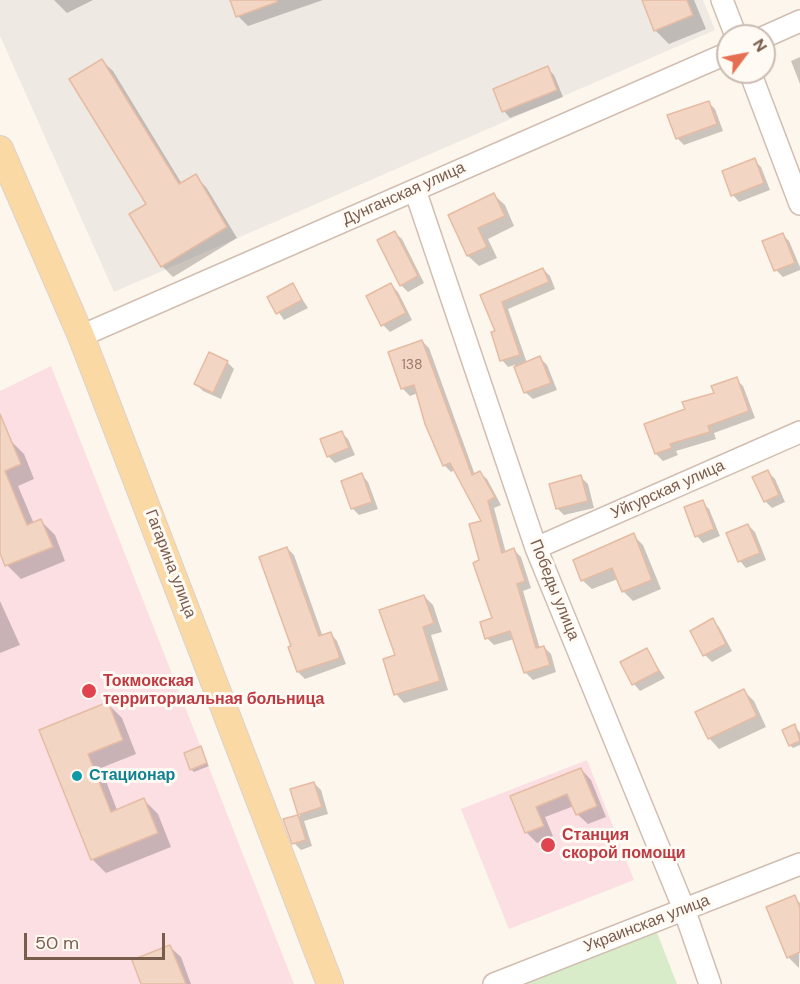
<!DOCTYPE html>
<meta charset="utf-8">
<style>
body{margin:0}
#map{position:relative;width:800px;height:984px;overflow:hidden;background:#fdf6ec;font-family:"DM Sans",sans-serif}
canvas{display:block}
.north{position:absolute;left:716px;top:24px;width:60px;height:60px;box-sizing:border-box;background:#fffaf3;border:2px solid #cabbb1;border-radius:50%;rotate:58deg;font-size:16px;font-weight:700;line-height:24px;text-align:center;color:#7a5c4d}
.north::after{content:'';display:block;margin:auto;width:21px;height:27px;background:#e76f51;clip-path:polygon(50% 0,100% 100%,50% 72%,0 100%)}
.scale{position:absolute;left:24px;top:933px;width:141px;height:27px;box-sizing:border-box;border:3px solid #7a5c4d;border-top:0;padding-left:8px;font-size:18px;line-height:21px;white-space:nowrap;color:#7a5c4d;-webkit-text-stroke:4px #fffaf3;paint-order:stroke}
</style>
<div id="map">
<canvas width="800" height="984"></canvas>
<div class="north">N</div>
<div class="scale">50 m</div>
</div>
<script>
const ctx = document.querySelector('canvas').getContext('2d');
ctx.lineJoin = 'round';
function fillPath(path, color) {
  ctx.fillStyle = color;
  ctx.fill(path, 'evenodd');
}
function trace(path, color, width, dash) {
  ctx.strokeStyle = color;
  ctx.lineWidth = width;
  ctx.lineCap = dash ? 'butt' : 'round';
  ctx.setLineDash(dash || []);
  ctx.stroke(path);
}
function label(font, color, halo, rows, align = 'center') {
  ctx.font = font + ' "DM Sans",sans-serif';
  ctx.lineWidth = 6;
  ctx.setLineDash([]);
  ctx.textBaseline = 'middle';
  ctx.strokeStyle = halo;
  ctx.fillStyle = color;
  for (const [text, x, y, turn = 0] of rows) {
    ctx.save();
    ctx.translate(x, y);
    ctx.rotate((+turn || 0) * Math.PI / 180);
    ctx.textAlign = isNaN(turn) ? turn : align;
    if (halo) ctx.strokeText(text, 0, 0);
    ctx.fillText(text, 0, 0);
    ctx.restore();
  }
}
fillPath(new Path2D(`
 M0 0H703L715 30 114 292 0 36Z`), '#efe9e4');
fillPath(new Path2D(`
 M51 366 294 984H0V391Z
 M587 760 634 880 509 929 461 809Z`), '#fbdfe3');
fillPath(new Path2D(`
 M656 930 677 984H524Z`), '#d8ecc9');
fillPath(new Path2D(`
 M54 0H93L67 13Z
 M232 0H323L248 26 238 16Z
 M643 0H694L706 29 669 44 655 30Z
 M800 57V84L791 61Z
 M102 61 113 71 182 184 195 176 206 187 237 238 173 277 162 266 148 205Z
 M547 68 554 75 563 97 510 118 504 111 495 90Z
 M708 102 715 109 723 131 684 145 677 138Z
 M754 160 761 167 770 190 739 202 733 195Z
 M494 195 505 205 514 226 488 239 497 258 479 266 468 256 450 215Z
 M395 233 402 239 424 283 408 292 401 285Z
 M782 234 789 241 800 267V270L783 277 776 270Z
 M543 269 550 276 555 289 508 309 527 363 540 358 547 365 557 390 533 399 526 393 515 365 508 367 502 360 497 332 482 296Z
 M293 285 308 308 284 320 269 298Z
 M391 285 398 292 412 320 390 332 383 325Z
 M422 341 429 348 475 475 480 473 487 479 501 505 494 508 506 553 514 550 521 557 531 588 523 591 540 649 544 647 551 654 556 672 533 680 526 673 514 639 494 645 487 638 494 619 481 561 483 522 455 470 451 472 444 465 418 393 410 396 403 389 390 353Z
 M227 362 234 369 221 399 203 391 196 384Z
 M736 379 743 386 755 418 714 433 716 439 676 451 678 455 663 461 656 454 687 410Z
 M341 432 348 439 355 455 335 463 328 456Z
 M10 440 24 454 34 479 18 486 34 524 41 521 55 535 65 561 21 579 7 565 0 549V444Z
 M768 472 775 479 785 502 772 508 765 501Z
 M362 475 368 482 378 509 359 515 352 508Z
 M581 477 588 484 594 508 564 515 557 508Z
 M702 502 709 509 720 536 703 543 697 536Z
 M748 525 755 532 766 560 746 568 740 561Z
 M633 535 643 545 661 589 633 601 623 591 618 579 592 589 582 580Z
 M287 548 294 555 323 637 331 634 337 641 346 664 305 679 298 672 290 648 293 647Z
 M424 596 433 605 442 632 431 635 448 690 404 703 396 694 397 656Z
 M0 601 20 645 0 653Z
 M713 620 719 627 732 651 712 662 705 655 692 631Z
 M646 650 665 678 640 691 634 684Z
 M743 690 754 701 766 727 719 749 709 738Z
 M108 704 122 718 136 754 101 768 117 810 144 800 158 814 171 847 106 873 92 859 41 731Z
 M795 726 800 733V745L793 748 790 745Z
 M200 748 209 766 194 772 191 769Z
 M581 769 591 780 606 817 588 824 577 814 574 806 545 817 553 836 537 843 526 832 512 797Z
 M314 783 321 790 328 814 304 821 312 846 301 850 294 843 285 820 300 816 292 790Z
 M794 897 800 903 799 968 788 957Z
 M170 947 181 957 191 984H143Z`), '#0003');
const building = new Path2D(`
 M230 0H277V2L236 17Z
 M642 0H687L693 15 654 31Z
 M102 59 179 184 196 174 227 227 161 267 129 214 146 204 69 79Z
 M548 66 557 90 502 112 493 89Z
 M709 101 717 124 676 139 667 115Z
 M755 158 764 183 731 196 722 171Z
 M494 193 505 216 478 228 487 247 467 256 448 215Z
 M395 231 418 276 400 286 377 240Z
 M783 233 795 263 774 271 762 241Z
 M543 268 549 282 502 302 520 355 500 361 491 332 495 331 480 295Z
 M293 283 302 300 276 314 267 297Z
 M391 283 406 313 381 326 366 296Z
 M422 340 472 475 480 471 495 497 488 501 502 553 514 548 525 581 517 584 536 648 544 646 550 665 524 673 510 631 485 639 480 622 492 618 473 563 479 560 469 524 481 521 450 463 443 466 425 424 414 385 401 389 388 352Z
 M209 352 228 361 213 393 194 384Z
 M540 356 551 383 524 393 514 367Z
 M737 377 749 411 708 426 710 432 670 444 672 448 655 454 644 424 685 409 682 402 714 393 711 386Z
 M0 414 21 464 5 471 27 525 41 519 53 547 5 566 0 553Z
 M342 431 349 448 327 457 320 439Z
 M768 470 779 495 764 502 752 477Z
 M362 473 372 502 351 509 341 481Z
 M581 475 588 501 556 509 549 484Z
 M703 500 714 529 695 537 684 507Z
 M748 524 760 553 738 562 726 533Z
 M634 533 652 580 622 592 612 568 581 581 573 560Z
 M287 547 319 636 331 632 340 658 297 672 288 647 291 646 259 557Z
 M424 595 434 623 423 627 440 681 394 695 383 659 395 655 379 610Z
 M713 618 726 644 703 656 690 631Z
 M647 648 659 671 632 685 620 662Z
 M744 689 757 716 708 739 695 712Z
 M108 702 123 740 88 754 111 812 144 798 158 833 91 860 39 730Z
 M795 724 800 741 789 746 782 730Z
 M201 746 207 763 190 770 184 753Z
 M581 768 597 806 576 815 567 794 536 807 544 826 525 833 510 796Z
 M314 782 322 807 298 815 290 789Z
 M298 815 306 840 292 844 283 819Z
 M795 895 800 908V952L787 958 766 907Z
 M170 945 186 984H141L132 960Z`);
fillPath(building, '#f3d5c3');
trace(building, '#e6bba3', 1.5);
const minor = new Path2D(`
 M722 0 736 36
 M764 37 800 21
 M750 72 800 204
 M415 190 536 548 684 909 710 984
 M81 336 728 53
 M536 548 800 432
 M494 984 800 864`);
const major = new Path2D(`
 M0 149 81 336 330 984`);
trace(minor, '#d1beb0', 24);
trace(major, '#dad1cd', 28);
trace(minor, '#fff', 21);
trace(major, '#fbd9a5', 26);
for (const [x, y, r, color] of [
 [89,691,8,"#e0444e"],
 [77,776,6,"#0f9aa8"],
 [548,845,8,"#e0444e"]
]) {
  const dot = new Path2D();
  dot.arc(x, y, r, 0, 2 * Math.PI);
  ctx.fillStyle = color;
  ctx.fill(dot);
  trace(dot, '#fffaf3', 2);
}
label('14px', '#987a6a', null, [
 ["138",412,365]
]);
label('16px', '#7a5c4d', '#fffaf3', [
 ["Дунганская улица",404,194,-24],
 ["Уйгурская улица",668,490,-24],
 ["Гагарина улица",170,564,69],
 ["Победы улица",554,590,68],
 ["Украинская улица",647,924,-21]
]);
label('bold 16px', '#be3a42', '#fffaf3', [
 ["Токмокская",103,682],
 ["территориальная больница",103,700],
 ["Станция",562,836],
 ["скорой помощи",562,854]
], 'left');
label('bold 16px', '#0d838f', '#fffaf3', [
 ["Cтационар",89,776]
], 'left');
</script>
